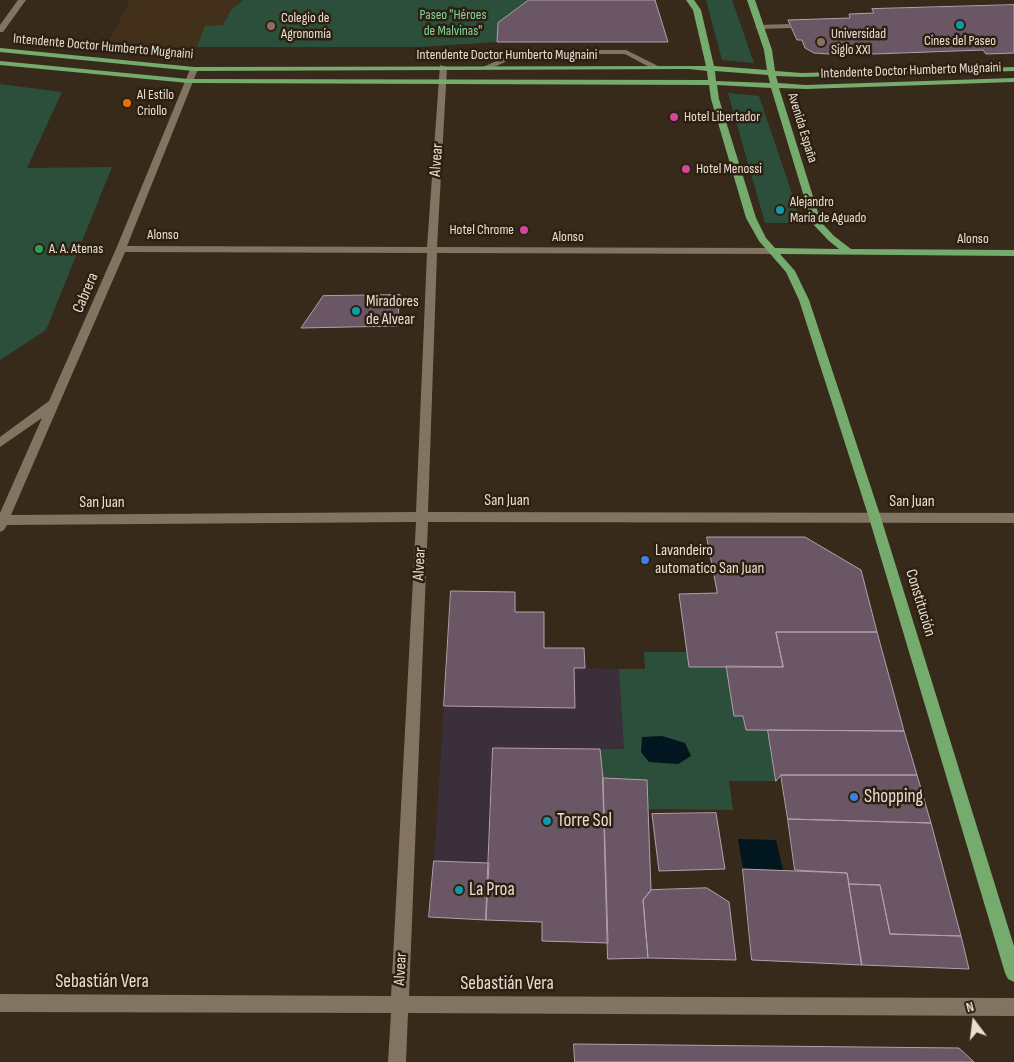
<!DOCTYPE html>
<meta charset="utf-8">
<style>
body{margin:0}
#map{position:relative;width:1014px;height:1062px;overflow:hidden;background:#372a1a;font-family:"Sofia Sans Condensed",sans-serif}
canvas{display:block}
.north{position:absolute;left:949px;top:997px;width:50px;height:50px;-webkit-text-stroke:4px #2d2011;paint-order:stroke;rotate:345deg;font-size:14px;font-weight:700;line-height:20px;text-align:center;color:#e7ded4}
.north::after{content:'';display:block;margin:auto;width:18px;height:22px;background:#e7ded4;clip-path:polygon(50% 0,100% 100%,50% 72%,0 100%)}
</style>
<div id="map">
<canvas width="1014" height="1062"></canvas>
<div class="north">N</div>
</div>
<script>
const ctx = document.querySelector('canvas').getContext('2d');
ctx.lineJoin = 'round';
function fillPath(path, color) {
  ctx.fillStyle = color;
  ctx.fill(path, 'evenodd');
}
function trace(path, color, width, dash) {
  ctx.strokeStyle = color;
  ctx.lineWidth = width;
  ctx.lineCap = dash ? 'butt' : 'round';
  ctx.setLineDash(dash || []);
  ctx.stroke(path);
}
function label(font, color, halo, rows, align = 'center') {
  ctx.font = font + ' "Sofia Sans Condensed",sans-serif';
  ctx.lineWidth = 5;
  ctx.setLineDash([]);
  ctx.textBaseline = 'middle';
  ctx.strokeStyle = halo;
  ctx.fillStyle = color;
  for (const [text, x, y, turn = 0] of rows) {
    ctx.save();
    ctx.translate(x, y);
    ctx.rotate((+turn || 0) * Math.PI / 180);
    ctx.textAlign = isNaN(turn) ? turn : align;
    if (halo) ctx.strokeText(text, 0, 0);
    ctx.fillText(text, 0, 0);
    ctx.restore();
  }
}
fillPath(new Path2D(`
 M574 668 619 669 624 749 494 748 489 863 434 861 444 706 575 708Z`), '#3c2f3c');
fillPath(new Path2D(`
 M130 0H440L419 47H106Z`), '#42301b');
fillPath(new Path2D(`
 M243 0H529L498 23 497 42 419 47H197L205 26 223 25 232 9Z
 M706 0H732L754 63 722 60Z
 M0 84 62 92 27 168 112 167 46 330 0 360Z
 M728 93 759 96 802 223H765Z
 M644 652H687L689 667 726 666 734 716H743L746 730H768L776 781H729L733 810 648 809 647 780 603 778 600 749H624L619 669H645Z`), '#2b4f3a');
fillPath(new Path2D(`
 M662 736 685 743 691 756 678 764 649 762 641 752 642 737Z
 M738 839 776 840 783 870 743 869Z`), '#02161f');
const building = new Path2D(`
 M529 0H655L668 42H497L498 23Z
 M1014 5V53L986 54 983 50 846 55 842 49 829 54 814 53 805 48 802 40H797L788 20 850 18 849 14 874 13 872 9Z
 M400 295 397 326 301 328 323 296Z
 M707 537H805L861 570 877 632H776L783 667H689L679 594 717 593Z
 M451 591 515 592V612H544V648H584L585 668H574L575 708 444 706Z
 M776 632H877L904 731 746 730 743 716H734L726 666 783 667Z
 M768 730 904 731 917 775H781L776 781Z
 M493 748 600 749 603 778 608 943 542 941V922L486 920Z
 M781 775H917L931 823 788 819Z
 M603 778 647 780 651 890 643 900 648 958 608 959Z
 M716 813 725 869 659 871 652 814Z
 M788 819 931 823 961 936 890 934 880 885 849 884 847 873 795 870Z
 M434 861 489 863 486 920 429 917Z
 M743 869 847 873 862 965 752 960Z
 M849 884 880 885 890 934 961 936 969 969 862 965Z
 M707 888 729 902 736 960 648 958 643 900 651 890Z
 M574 1044 959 1048 974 1062H575Z`);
fillPath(building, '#6a5664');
trace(building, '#b49fae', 1);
fillPath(new Path2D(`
 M18 0H26L3 32H0V25Z
 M788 24 792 26 791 28 759 29 755 27 759 25Z
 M521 50H626L660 67 653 69 625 54H522L490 69 483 67Z
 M440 65 447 67 437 247 774 248 779 251 774 254 437 253 428 512 1014 513V523L428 522 409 996 1014 998V1016L408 1013 406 1062H388L391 1013 0 1012V994L391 996 416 522 7 525 4 530 0 532V513L42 418 0 447V437L49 401 116 249 191 67 198 69 127 246 427 247ZM125 252 427 253 416 512 11 515Z`), '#837462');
fillPath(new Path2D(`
 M686 0H694L701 10 714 66 767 70 764 50 747 0H755L772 50 775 71 802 73 1014 67V71L802 77 776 76 778 83 806 85 1014 78V82L806 89 779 88 821 222 834 236 851 249 1014 250V256L780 254 795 271 809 300 881 518 1014 946V982L1008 979 1005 973 869 518 799 300 786 272 759 241 746 218 711 99 709 85 188 83 0 65V61L188 79 708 80 707 71 689 69 194 71 0 52V48L194 67 706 66 693 10ZM715 71 768 75 770 83 716 81ZM717 85 771 88 812 223 828 240 839 249 775 248 766 238 756 218 719 99Z`), '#76ab6e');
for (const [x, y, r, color] of [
 [960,25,5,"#0f9aa8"],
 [271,26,5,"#8d6e63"],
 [821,42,5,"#8d6e63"],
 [127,103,5,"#e8710a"],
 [674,117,5,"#d1479c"],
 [686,169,5,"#d1479c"],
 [780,210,5,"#0f9aa8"],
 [524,230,5,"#d1479c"],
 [39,249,5,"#2e9e5b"],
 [356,311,5,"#0f9aa8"],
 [645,560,5,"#3f7fe0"],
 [854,797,5,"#3f7fe0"],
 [547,821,5,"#0f9aa8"],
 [459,890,5,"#0f9aa8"]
]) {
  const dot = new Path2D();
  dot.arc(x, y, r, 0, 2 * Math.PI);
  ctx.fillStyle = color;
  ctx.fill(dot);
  trace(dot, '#2d2011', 2);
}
label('14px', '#7ed5a1', '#2d2011', [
 ["Paseo \"Héroes",453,15],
 ["de Malvinas\"",453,31]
]);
label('14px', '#e7ded4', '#2d2011', [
 ["Colegio de",281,18],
 ["Agronomía",281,34],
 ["Universidad",831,34],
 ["Siglo XXI",831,50],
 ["Cines del Paseo",960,41,"center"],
 ["Al Estilo",137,95],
 ["Criollo",137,111],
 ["Hotel Libertador",684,117],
 ["Hotel Menossi",696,169],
 ["Alejandro",790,202],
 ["María de Aguado",790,218],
 ["Hotel Chrome",514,230,"right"],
 ["A. A. Atenas",49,249]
], 'left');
label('14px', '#e7ded4', '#2d2011', [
 ["Intendente Doctor Humberto Mugnaini",103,47,5],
 ["Intendente Doctor Humberto Mugnaini",507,55],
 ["Intendente Doctor Humberto Mugnaini",911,71,-2],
 ["Avenida España",802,128,73],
 ["Alonso",163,235],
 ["Alonso",568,237],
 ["Alonso",973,239]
]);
label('16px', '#e7ded4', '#2d2011', [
 ["Alvear",437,160,-86],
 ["Cabrera",86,293,-67],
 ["San Juan",507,501],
 ["San Juan",912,502],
 ["San Juan",102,503],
 ["Alvear",420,564,-87],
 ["Constitución",920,603,73],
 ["Alvear",401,969,-87]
]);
label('16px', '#e7ded4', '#2d2011', [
 ["Miradores",366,302],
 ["de Alvear",366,320],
 ["Lavandeiro",655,551],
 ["automatico San Juan",655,569]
], 'left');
label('19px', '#e7ded4', '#2d2011', [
 ["Shopping",864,797],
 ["Torre Sol",557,821],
 ["La Proa",469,890]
], 'left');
label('19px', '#e7ded4', '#2d2011', [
 ["Sebastián Vera",102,982],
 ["Sebastián Vera",507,984]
]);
</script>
